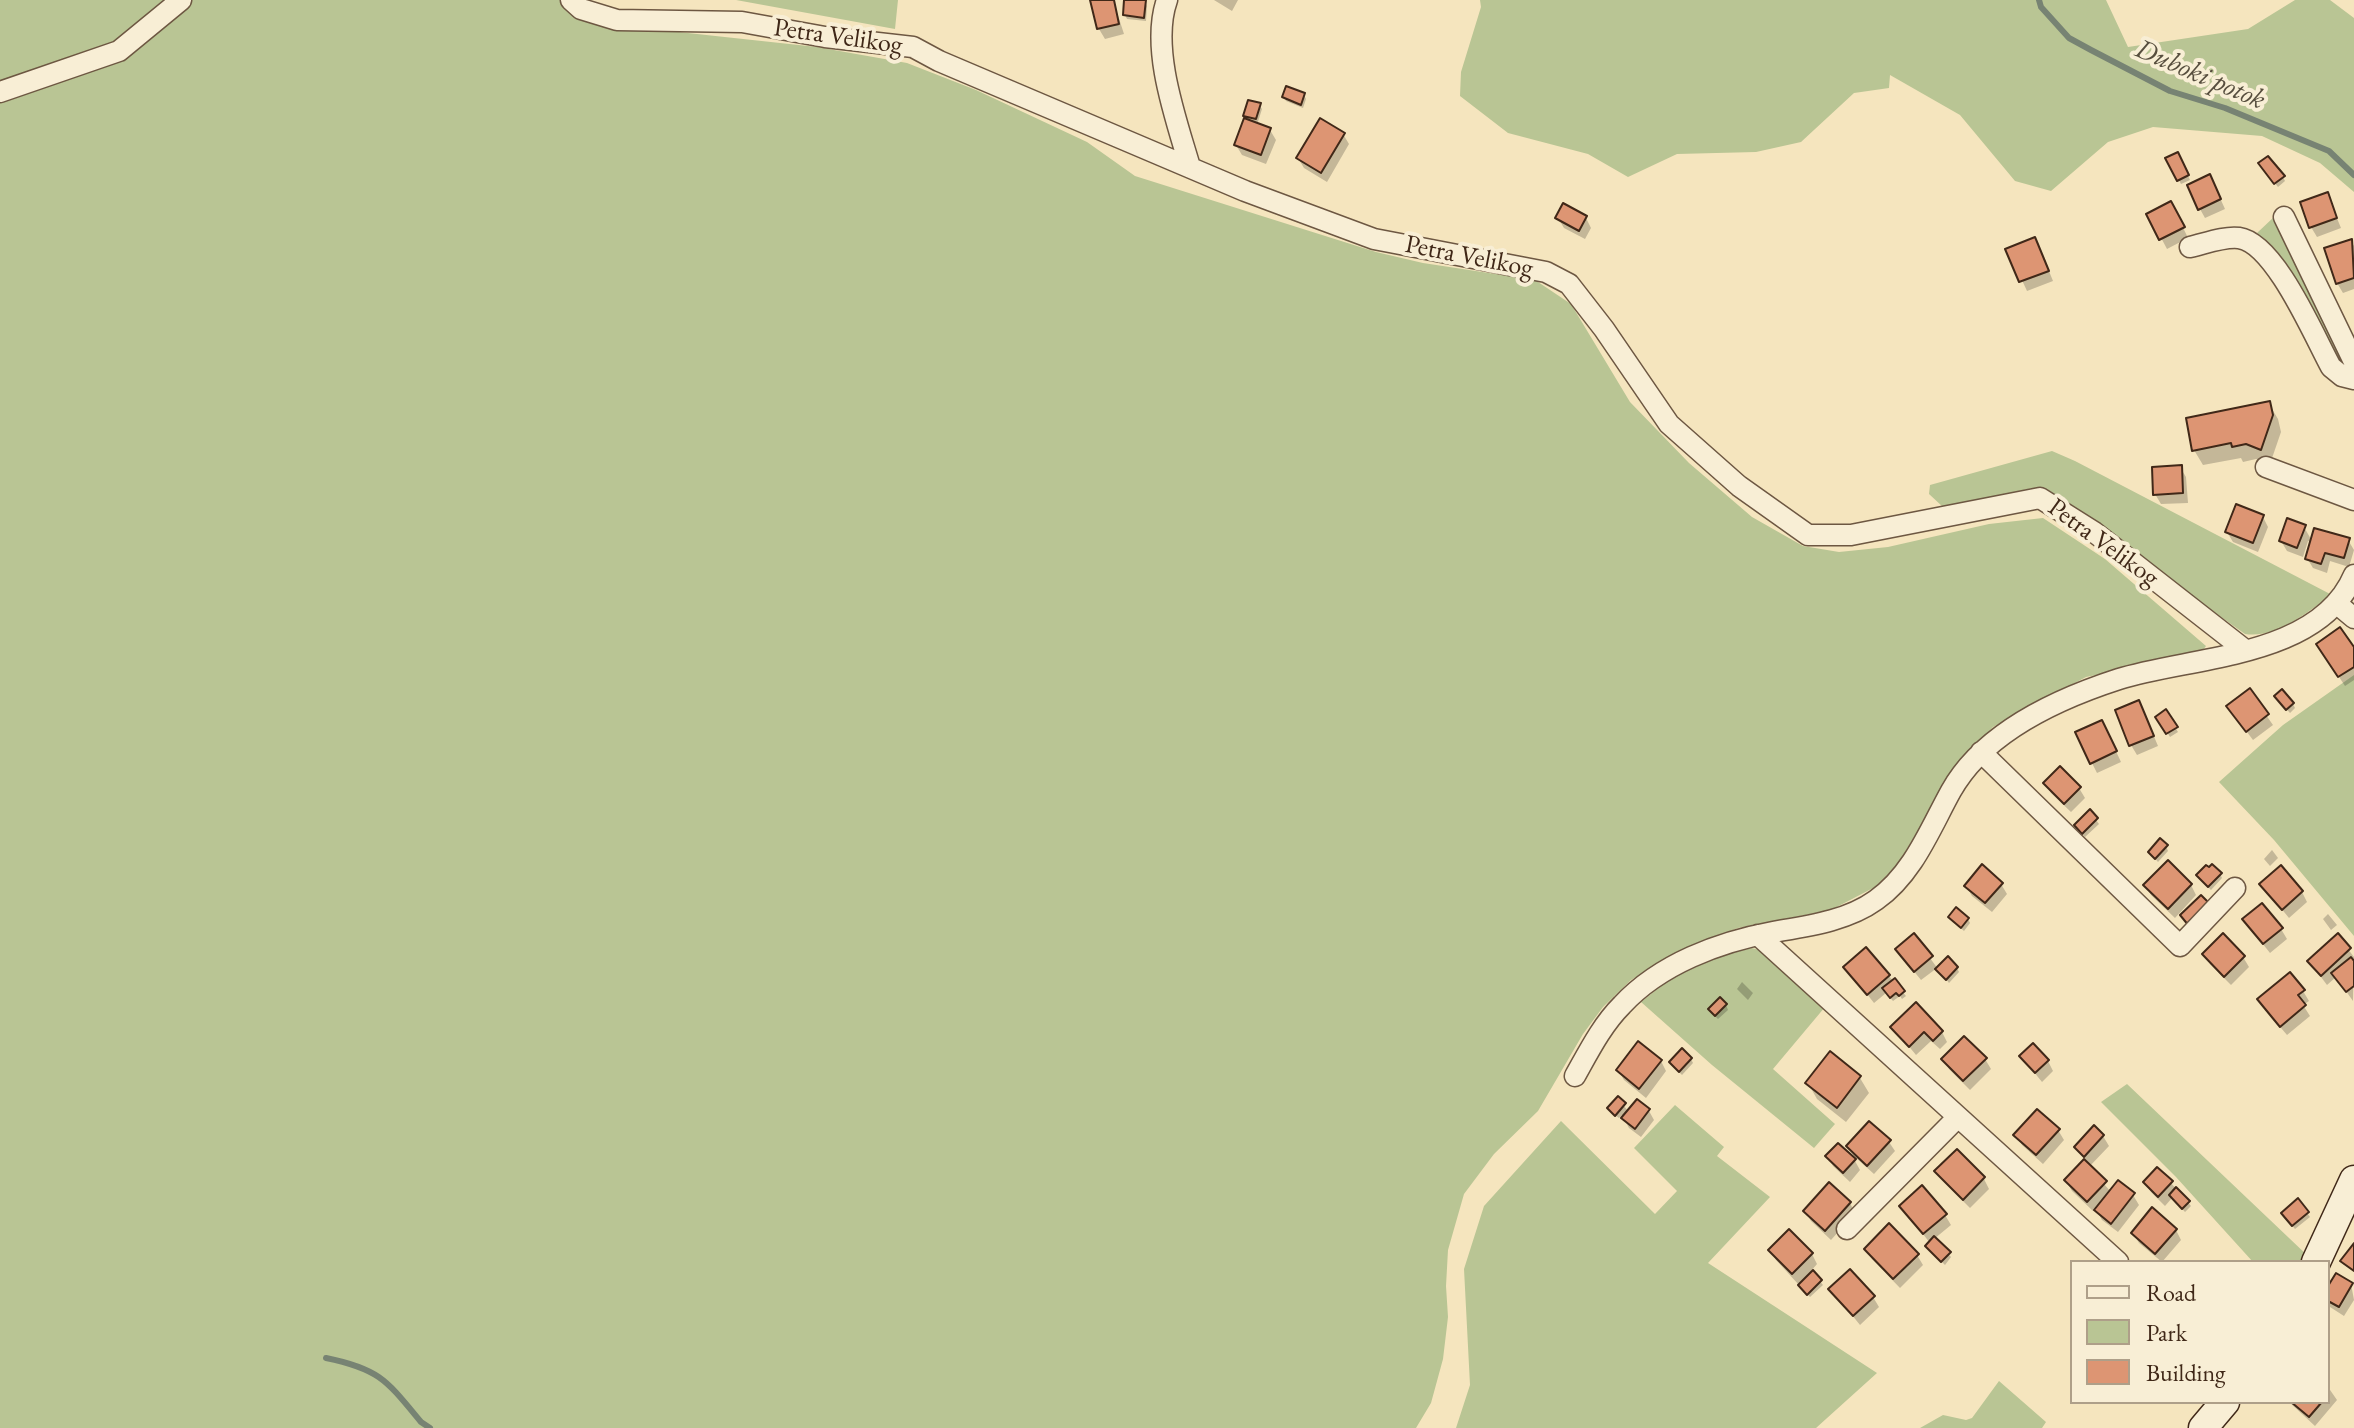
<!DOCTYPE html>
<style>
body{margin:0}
#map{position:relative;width:2354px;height:1428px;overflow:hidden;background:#f5e5be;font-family:"EB Garamond",serif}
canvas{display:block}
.legend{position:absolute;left:2070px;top:1260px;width:260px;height:144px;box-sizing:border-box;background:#f8eed5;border:2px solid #ae9f89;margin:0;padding:10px 14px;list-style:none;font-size:24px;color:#402818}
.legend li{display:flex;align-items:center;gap:16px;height:40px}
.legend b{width:40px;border:2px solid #ae9f89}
</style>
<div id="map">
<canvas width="2354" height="1428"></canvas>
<ul class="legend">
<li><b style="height:10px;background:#f8eed5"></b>Road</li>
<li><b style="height:22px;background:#b9c594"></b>Park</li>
<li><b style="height:22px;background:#dd9573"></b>Building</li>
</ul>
</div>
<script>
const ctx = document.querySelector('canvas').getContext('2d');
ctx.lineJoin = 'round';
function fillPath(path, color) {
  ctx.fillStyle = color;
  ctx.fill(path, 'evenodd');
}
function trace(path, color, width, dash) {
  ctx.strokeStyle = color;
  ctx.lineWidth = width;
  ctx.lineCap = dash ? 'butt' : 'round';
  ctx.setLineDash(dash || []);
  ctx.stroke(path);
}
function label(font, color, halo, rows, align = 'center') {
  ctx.font = font + ' "EB Garamond",serif';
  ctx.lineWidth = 8;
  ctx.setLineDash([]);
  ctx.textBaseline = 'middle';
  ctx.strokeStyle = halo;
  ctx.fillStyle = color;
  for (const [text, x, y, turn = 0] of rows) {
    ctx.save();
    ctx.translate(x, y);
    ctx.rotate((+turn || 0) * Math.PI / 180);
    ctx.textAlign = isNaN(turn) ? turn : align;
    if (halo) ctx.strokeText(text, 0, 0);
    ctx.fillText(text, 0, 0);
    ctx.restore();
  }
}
fillPath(new Path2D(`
 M0 0H561L576 13 614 25 817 47 907 63 976 90 1087 142 1135 176 1376 252 1423 263 1535 280 1571 304 1630 402 1689 463 1752 517 1803 546 1839 552 1888 547 1989 524 2043 518 2105 559 2206 646 2200 654 2086 677 1993 727 1951 775 1898 864 1875 887 1831 910 1738 928 1681 950 1631 980 1603 1007 1583 1034 1538 1111 1494 1154 1464 1194 1448 1250 1446 1286 1448 1317 1443 1359 1431 1403 1416 1428H0Z
 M736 0H898L895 29Z
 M1480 0H2106L2128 47 2248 29 2295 0H2330L2354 18V192L2320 163 2262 136 2153 127 2108 142 2051 191 2015 181 1960 115 1890 75 1889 88 1854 93 1801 142 1756 152 1677 154 1628 177 1588 154 1508 133 1460 96 1461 72 1481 7Z
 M2275 216 2348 369C2306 332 2299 270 2257 233Z
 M2052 451 2075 461 2332 595C2307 612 2276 639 2245 634L2042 490 2033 488 1943 507 1929 494 1930 485Z
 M2354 675V936L2274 840 2219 782 2283 725Z
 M1752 948 1763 951 1825 1007 1773 1069 1835 1124 1814 1148 1712 1065 1641 1002 1689 964Z
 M2127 1084 2309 1257 2306 1262H2253L2176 1177 2101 1102Z
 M1675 1105 1724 1147 1717 1156 1770 1197 1708 1263 1877 1373 1816 1428H1456L1470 1385 1464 1269 1484 1206 1561 1121 1655 1214 1677 1191 1634 1148Z
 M1999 1381 2046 1422 2042 1428H1920L1943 1415 1966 1420 1972 1418Z`), '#b9c594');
fillPath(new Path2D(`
 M1113 0 1124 34 1105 39 1099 29 1092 1Z
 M1214 0H1238L1232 11Z
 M1145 2 1147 6 1146 21 1127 19 1125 15Z
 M1304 95 1306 99 1303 108 1286 101 1284 97Z
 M1259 105 1262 109 1257 125 1270 130 1276 140 1266 164 1242 155 1236 145 1249 122 1246 115Z
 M1343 134 1349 144 1327 182 1304 168 1298 158Z
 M2177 154 2190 180 2181 184 2168 159Z
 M2263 168 2283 177 2285 181 2278 187Z
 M2215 187 2225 209 2205 218 2200 209Z
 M2327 194 2341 228 2317 237 2311 227Z
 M2176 213 2188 238 2167 249 2149 215Z
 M1558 218H1586L1591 228 1585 239 1564 228Z
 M2351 241 2354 246V289L2343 293 2337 283Z
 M2040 249 2053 281 2027 291 2008 250Z
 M2269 404 2278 419 2281 432 2270 464 2256 459 2243 462 2241 458 2203 465 2194 450Z
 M2180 467 2186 477 2188 503 2161 504 2155 494Z
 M2263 517 2268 527 2258 552 2233 542 2227 532Z
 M2304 527 2312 541 2348 540 2354 550 2349 567 2330 561 2327 573 2313 568 2307 558 2312 543 2308 541 2303 557 2287 551 2281 541Z
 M2354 650V680L2345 686 2324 654Z
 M2249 691 2273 725 2253 740 2235 716Z
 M2279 701 2293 704 2295 708 2290 713Z
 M2166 712 2178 732 2170 737 2158 717Z
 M2144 713 2158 746 2137 755 2131 745Z
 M2107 732 2121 762 2097 773 2092 763Z
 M2045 783 2079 788 2085 798 2071 812 2051 793Z
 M2090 812 2099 824 2085 837 2078 829Z
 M2166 846 2168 851 2158 862 2150 853Z
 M2272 850 2278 858 2270 866 2264 859Z
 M2220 874 2222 878 2211 890 2201 880Z
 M2001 884 2007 894 1992 912 1972 896 1966 886Z
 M2146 885H2191L2196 895 2175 918 2151 895Z
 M2262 885 2302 892 2307 902 2289 918Z
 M2328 914 2337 925 2331 930 2323 919Z
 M1950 918 1968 919 1970 923 1964 931Z
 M2251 929H2281L2287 939 2270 953Z
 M1914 936 1938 969 1957 968 1959 972 1949 983 1937 968 1921 980 1904 959Z
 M2338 936 2354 957 2353 1001 2336 977 2327 985 2309 961Z
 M2204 954 2243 957 2249 967 2231 985 2210 964Z
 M1846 967 1889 976 1906 996 1902 999 1900 996 1893 1001 1886 993 1874 1003Z
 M1742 982 1753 993 1748 1000 1737 989Z
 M2303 991 2309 1001 2303 1005 2310 1016 2287 1035 2265 1009Z
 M1726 1005 1728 1010 1718 1019 1712 1013Z
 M1893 1027 1942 1032 1947 1042 1940 1049 1931 1041 1916 1055Z
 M1831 1054 1860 1078 1869 1093 1846 1122 1817 1099 1808 1083Z
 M2021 1056 2048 1061 2053 1071 2042 1082Z
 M1691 1059 1693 1063 1682 1075 1674 1067Z
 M1944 1059H1985L1991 1069 1970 1090 1949 1069Z
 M1661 1061 1666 1071 1646 1098 1624 1080 1618 1070Z
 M1618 1099 1629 1112 1649 1111 1654 1120 1641 1137 1629 1128 1622 1115 1619 1118 1612 1113Z
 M2058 1130 2064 1140 2043 1164 2022 1145 2016 1135Z
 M2103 1136 2109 1146 2089 1167 2111 1192 2133 1195 2139 1205 2118 1232 2102 1220 2096 1209 2093 1211 2072 1191 2066 1181 2086 1161 2076 1147Z
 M1889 1142 1895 1151 1874 1174 1854 1156 1848 1146Z
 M1838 1145 1855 1161 1860 1170 1850 1182 1833 1166 1828 1157Z
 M1957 1152 1984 1179 1989 1189 1970 1208 1943 1181 1937 1171Z
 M2145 1183H2171L2191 1206 2185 1212 2172 1198 2165 1206 2151 1192Z
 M1850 1203 1855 1213 1831 1240 1811 1221 1805 1211Z
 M1901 1206 1945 1215 1951 1225 1934 1239 1951 1257 1945 1265 1930 1250V1243Z
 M2307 1213 2310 1217 2295 1229 2286 1218Z
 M2176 1230 2181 1240 2162 1262 2139 1243 2133 1233Z
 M1866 1249 1917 1255 1923 1265 1900 1288 1872 1259Z
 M1770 1250 1812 1254 1817 1264 1811 1271 1823 1285 1810 1297 1776 1260Z
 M2351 1284 2354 1300 2344 1316 2330 1307 2328 1290Z
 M1831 1289 1873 1297 1879 1307 1860 1325Z
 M2328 1387 2337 1400 2315 1426 2289 1402H2328Z`), '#0003');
trace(new Path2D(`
 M2039 0 2041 7 2069 38 2091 50 2170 91 2225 108 2329 151 2354 175
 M326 1358C380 1369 387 1381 421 1422L430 1428`), '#778373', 6);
const building = new Path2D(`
 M1090 0H1114L1119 24 1097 29Z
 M1124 0H1146L1144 18 1123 15Z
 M1286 86 1305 93 1301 105 1282 97Z
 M1248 100 1261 103 1256 119 1243 116Z
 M1244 118 1271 128 1261 155 1234 145Z
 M1320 118 1345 133 1321 173 1296 158Z
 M2178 152 2189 175 2177 181 2165 158Z
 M2268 156 2285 176 2274 184 2258 163Z
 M2210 174 2221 199 2198 210 2187 185Z
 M2328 192 2337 218 2309 228 2300 202Z
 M2171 201 2185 227 2159 240 2146 214Z
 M1563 203 1587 216 1579 231 1555 218Z
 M2035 237 2049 271 2019 282 2005 249Z
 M2352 239 2354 278 2336 284 2324 248Z
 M2270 401 2273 415 2261 450 2246 444 2232 447 2231 443 2192 451 2186 418Z
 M2182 465 2183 493 2153 495 2152 467Z
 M2236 504 2264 515 2253 543 2225 532Z
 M2287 518 2306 525 2297 548 2279 541Z
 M2314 528 2350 538 2344 558 2325 553 2321 564 2305 559Z
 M2340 627 2354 647V667L2338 677 2316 644Z
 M2250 688 2269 714 2246 732 2226 706Z
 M2282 689 2294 703 2286 710 2274 696Z
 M2139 700 2154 736 2129 746 2115 710Z
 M2166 709 2178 727 2166 734 2155 717Z
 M2102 720 2117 751 2090 764 2075 732Z
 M2060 766 2081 787 2064 804 2043 783Z
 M2090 809 2098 818 2082 834 2074 825Z
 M2160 838 2168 845 2155 859 2148 852Z
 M2168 860 2192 884 2168 909 2143 885Z
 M1982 864 2003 883 1985 903 1964 886Z
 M2212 864 2222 873 2208 887 2196 875 2206 865 2209 867Z
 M2281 865 2303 891 2282 910 2259 884Z
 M2201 895 2211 905 2189 926 2180 915Z
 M2262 903 2283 928 2263 944 2242 919Z
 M1956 907 1969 918 1961 928 1948 917Z
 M1914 933 1933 956 1914 972 1895 949Z
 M2223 933 2245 956 2224 977 2202 954Z
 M2338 933 2351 948 2321 976 2307 961Z
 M1866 947 1890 975 1867 995 1843 967Z
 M1948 956 1958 967 1946 980 1935 969Z
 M2351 957 2354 961V986L2346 992 2331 973Z
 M2290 972 2305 990 2298 995 2306 1005 2280 1027 2257 999Z
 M1895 978 1905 991 1899 996 1896 993 1890 998 1882 988Z
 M1720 997 1727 1004 1715 1016 1708 1009Z
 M1916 1002 1943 1031 1933 1041 1924 1032 1909 1047 1890 1027Z
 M1964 1036 1987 1058 1963 1081 1941 1059Z
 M1638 1041 1662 1060 1639 1089 1616 1070Z
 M2033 1043 2049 1060 2035 1073 2019 1056Z
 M1682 1048 1692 1058 1679 1072 1669 1062Z
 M1830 1051 1861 1076 1837 1108 1805 1083Z
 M1618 1096 1626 1103 1615 1116 1607 1108Z
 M1637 1099 1650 1109 1635 1129 1621 1118Z
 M2037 1109 2060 1129 2036 1155 2013 1135Z
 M1869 1121 1891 1140 1867 1166 1846 1146Z
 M2094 1125 2104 1135 2084 1157 2074 1147Z
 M1838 1143 1856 1159 1843 1173 1825 1156Z
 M1957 1149 1985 1177 1963 1200 1934 1171Z
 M2084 1159 2107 1181 2087 1202 2064 1180Z
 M2157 1167 2173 1181 2158 1197 2143 1182Z
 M2118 1180 2135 1193 2111 1224 2094 1210Z
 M1829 1182 1851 1202 1825 1231 1803 1211Z
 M1922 1185 1947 1214 1923 1234 1899 1206Z
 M2176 1187 2190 1201 2182 1209 2169 1195Z
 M2298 1198 2309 1212 2292 1226 2281 1213Z
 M2152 1207 2177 1229 2155 1254 2131 1233Z
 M1889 1223 1919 1254 1893 1279 1864 1249Z
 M1789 1229 1813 1253 1792 1274 1768 1250Z
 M1934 1236 1951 1252 1941 1262 1925 1246Z
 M2354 1243V1271L2340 1261Z
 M1850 1269 1875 1296 1853 1316 1828 1289Z
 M1813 1270 1822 1280 1807 1295 1798 1285Z
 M2336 1273 2353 1283 2339 1307 2328 1301V1286Z
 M2291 1402H2322L2309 1417Z`);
fillPath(building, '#dd9573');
trace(building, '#402818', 2);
const street = new Path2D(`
 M571 0 581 9 617 20 742 22 825 37 913 47 939 61 1245 191 1374 239 1546 272 1569 284 1604 329 1669 424 1739 486 1808 535H1851L2040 498 2094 532 2245 650
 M1167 0C1150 48 1176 119 1190 167
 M0 92 119 51 181 0
 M2284 217 2354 362
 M2190 247C2204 244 2224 236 2239 238 2275 243 2314 336 2331 367L2342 376 2354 379
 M2266 467 2354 500
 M2336 603 2354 618
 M1981 752 2180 946 2235 888
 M1758 935 2118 1262
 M1575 1076C1589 1051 1602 1025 1622 1005 1660 964 1719 942 1773 932 1808 926 1847 921 1876 900 1913 874 1930 829 1951 791 1984 732 2057 699 2119 679 2193 656 2319 658 2354 575
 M1847 1229 1958 1117`);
const secondary = new Path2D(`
 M2316 1262 2354 1180
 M2203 1428 2225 1402`);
trace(street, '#6d5742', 23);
trace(secondary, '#402818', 31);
trace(street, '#f8eed5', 20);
trace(secondary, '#f8eed5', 28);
label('26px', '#402818', '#f8eed5', [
 ["Petra Velikog",838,37,8],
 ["Petra Velikog",1469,257,11],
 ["Petra Velikog",2103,543,36]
]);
label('italic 28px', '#574e3e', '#f8eed5', [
 ["Duboki potok",2200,75,23]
]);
</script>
